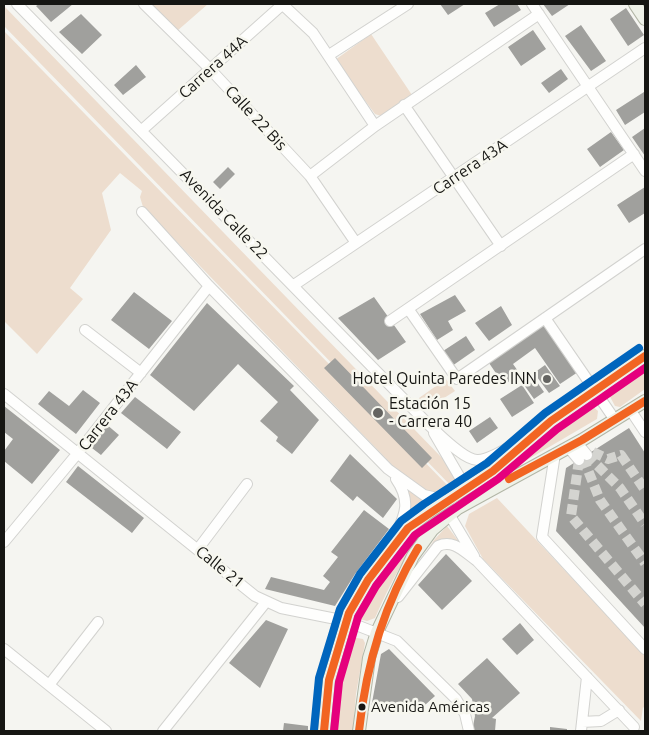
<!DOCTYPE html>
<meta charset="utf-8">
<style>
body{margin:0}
#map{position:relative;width:649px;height:735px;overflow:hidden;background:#f5f5f1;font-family:Ubuntu,sans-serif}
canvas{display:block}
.frame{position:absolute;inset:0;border:5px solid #161613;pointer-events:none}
</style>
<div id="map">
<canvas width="649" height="735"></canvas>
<div class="frame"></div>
</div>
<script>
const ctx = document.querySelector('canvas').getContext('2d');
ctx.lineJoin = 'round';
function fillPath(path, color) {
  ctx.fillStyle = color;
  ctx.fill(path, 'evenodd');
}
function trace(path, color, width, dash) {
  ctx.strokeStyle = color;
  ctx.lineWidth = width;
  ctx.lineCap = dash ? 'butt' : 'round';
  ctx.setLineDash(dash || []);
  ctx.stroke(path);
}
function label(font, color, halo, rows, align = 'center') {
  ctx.font = font + ' Ubuntu,sans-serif';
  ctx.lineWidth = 5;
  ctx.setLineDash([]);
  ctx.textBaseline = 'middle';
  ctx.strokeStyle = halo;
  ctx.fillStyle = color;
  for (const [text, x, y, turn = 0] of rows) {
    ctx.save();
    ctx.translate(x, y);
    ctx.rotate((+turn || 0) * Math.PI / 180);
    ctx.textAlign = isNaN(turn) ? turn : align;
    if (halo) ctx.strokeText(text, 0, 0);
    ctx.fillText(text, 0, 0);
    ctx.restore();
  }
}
fillPath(new Path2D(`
 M151 4H208L177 31Z
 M4 6 445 461 459 479 458 486 454 489 4 26Z
 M4 31 452 490 442 498 434 497 396 469 143 207 140 197 142 191 120 173 102 193 111 230 70 288 83 299 37 354 4 321Z
 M371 34 412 95 381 116 375 114 335 60Z
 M645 364V389L620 407 615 406 608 393V389Z
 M446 379 455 391 427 409 419 398Z
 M590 404 598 411 597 419 503 474 502 471C521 455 567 409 590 404Z
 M406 488 433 503 407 523 411 508Z
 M497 498 645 656V709L643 707 641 721 483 559 465 526 469 514Z
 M449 504 451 506C414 536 394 575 375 618L367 621 360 619 358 610 386 566 409 536Z
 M447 526 466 551 449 541 418 566 434 540Z
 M351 637 363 639 365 643 356 694 353 731H331L334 699 347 640Z`), '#edddce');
fillPath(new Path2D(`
 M39 4H73L51 22 36 6Z
 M440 4H465L448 15Z
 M500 4H517L521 10 494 27 485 13Z
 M543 4H570L552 16Z
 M626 8 644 35 628 46 610 19Z
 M81 14 102 35 82 54 59 32Z
 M581 25 606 61 591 71 565 36Z
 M533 30 546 49 521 66 508 47Z
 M136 65 146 77 123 95 114 85Z
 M561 69 568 79 549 93 541 83Z
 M644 92 645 112 625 125 616 110Z
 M645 128V156L632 137Z
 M611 132 624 150 600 167 587 149Z
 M228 167 235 174 220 189 213 182Z
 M645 187V213L629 223 617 205Z
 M134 292 172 321 149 349 111 320Z
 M455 295 466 311 448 321 453 330 437 340 420 314Z
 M374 297 406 342 378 360 338 318Z
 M207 303 294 386 290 390 319 420 292 454 276 441 278 437 260 421 278 402 238 364 194 411 150 375Z
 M501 306 512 325 489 341 475 323Z
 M545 324 578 372 560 384 535 348 513 364 520 374 504 385 489 363Z
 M466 336 475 350 452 366 443 351Z
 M335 358 432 458 422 468 324 368Z
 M545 365 560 386 549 393 534 373Z
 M532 375 544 392 534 399 522 382Z
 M522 385 534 403 512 417 500 399Z
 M83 390 100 403 76 434 38 404 49 391 69 406Z
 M135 397 181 432 167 449 121 413Z
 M4 406 60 450 32 484 4 461V451L13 439 4 432Z
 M490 417 498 428 477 443 469 431Z
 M106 424 119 435 101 455 88 445Z
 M629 428 645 453V628L556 531 566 468Z
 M350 454 397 499 383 518 357 496 353 501 330 481Z
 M78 466 144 518 132 533 66 482Z
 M364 510 389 529 355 574 335 606 265 589 271 577 324 590 330 582 323 576 338 557 331 552Z
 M446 554 472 581 442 610 418 585Z
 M266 620 288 629 260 688 229 663Z
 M520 623 534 640 517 655 502 639Z
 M389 649 435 696 415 714 371 708 381 654Z
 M487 658 520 693 492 718 496 719 495 731H472L475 716 472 699 458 684Z
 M284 723 308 726V731H283Z
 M550 727 567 729V731H550Z`), '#a0a09d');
trace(new Path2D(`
 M593 452 608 459 621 455 645 490
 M587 455 620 488 645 524
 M583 458 600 500 645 563
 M579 460 571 516 645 604`), '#d4d4d0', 10, [10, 5]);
const minor = new Path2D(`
 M17 4 430 426C440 435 465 461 478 460 492 460 516 442 528 436
 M144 4 210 69 310 176 356 243
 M282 4 313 33 375 126
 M532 4 645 171
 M329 55 408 4
 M404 105 501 246
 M142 130 283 4
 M310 176 375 126 539 14
 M142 212 209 286 388 469 424 495 446 500
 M294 285 645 48
 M409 310 457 379 645 249
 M545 318 615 420
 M390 321 634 154
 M85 330 141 373
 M4 394 255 596 281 608 346 621 397 641 456 699 465 714 469 731
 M631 411 645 432
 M434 433 466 488
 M577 443 587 455
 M568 447 579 460
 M555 454 542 537 645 649
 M449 514 474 556
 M4 542 77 454 209 286
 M392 544C402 519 414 505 396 479
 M198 549 247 484
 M398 597 438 546C454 539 464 552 477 561L634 727
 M4 649 106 731
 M49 685 98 622
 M582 722 601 721 619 710
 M163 731 266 602
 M581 731 587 677`);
const major = new Path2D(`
 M635 4 645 19
 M324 731 329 680 349 613 368 580 408 528 429 512 493 471 551 421 645 356
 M359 731 369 658 377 632 413 556 432 530 458 508 582 440 645 401`);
trace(minor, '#d2d2cf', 12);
trace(major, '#b2b6a6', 14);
trace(minor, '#fefefd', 10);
trace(major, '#eef1e8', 12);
trace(new Path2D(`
 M509 479 582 440 645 401
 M324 731 329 680 349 613 368 580 408 528 493 471 551 421 645 356
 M359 731C366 665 383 605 418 548`), '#f26522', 8);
trace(new Path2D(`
 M334 731 339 682 358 617 376 586 415 535 498 479 557 429 645 368`), '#e5007d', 8);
trace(new Path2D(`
 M314 730 319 678 340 609 360 574 401 521 424 504 487 463 545 413 639 348`), '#0065bd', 8);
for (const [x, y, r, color] of [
 [547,379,5,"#646461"],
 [378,413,6,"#646461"],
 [362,707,4.5,"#161613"]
]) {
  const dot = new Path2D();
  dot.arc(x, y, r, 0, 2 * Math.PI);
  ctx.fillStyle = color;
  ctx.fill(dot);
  trace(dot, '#f7f7ef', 2);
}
label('15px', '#161613', '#f7f7ef', [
 ["Avenida Américas",371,707]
], 'left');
label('16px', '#161613', '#f7f7ef', [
 ["Carrera 44A",213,67,-42],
 ["Calle 22 Bis",256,118,47],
 ["Carrera 43A",470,167,-34],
 ["Avenida Calle 22",224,214,46],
 ["Carrera 43A",108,415,-52],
 ["Calle 21",220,567,39]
]);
label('16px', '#161613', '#f7f7ef', [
 ["Hotel Quinta Paredes INN",537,379],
 ["Estación 15",389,404,"left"],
 ["- Carrera 40",389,422,"left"]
], 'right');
</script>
